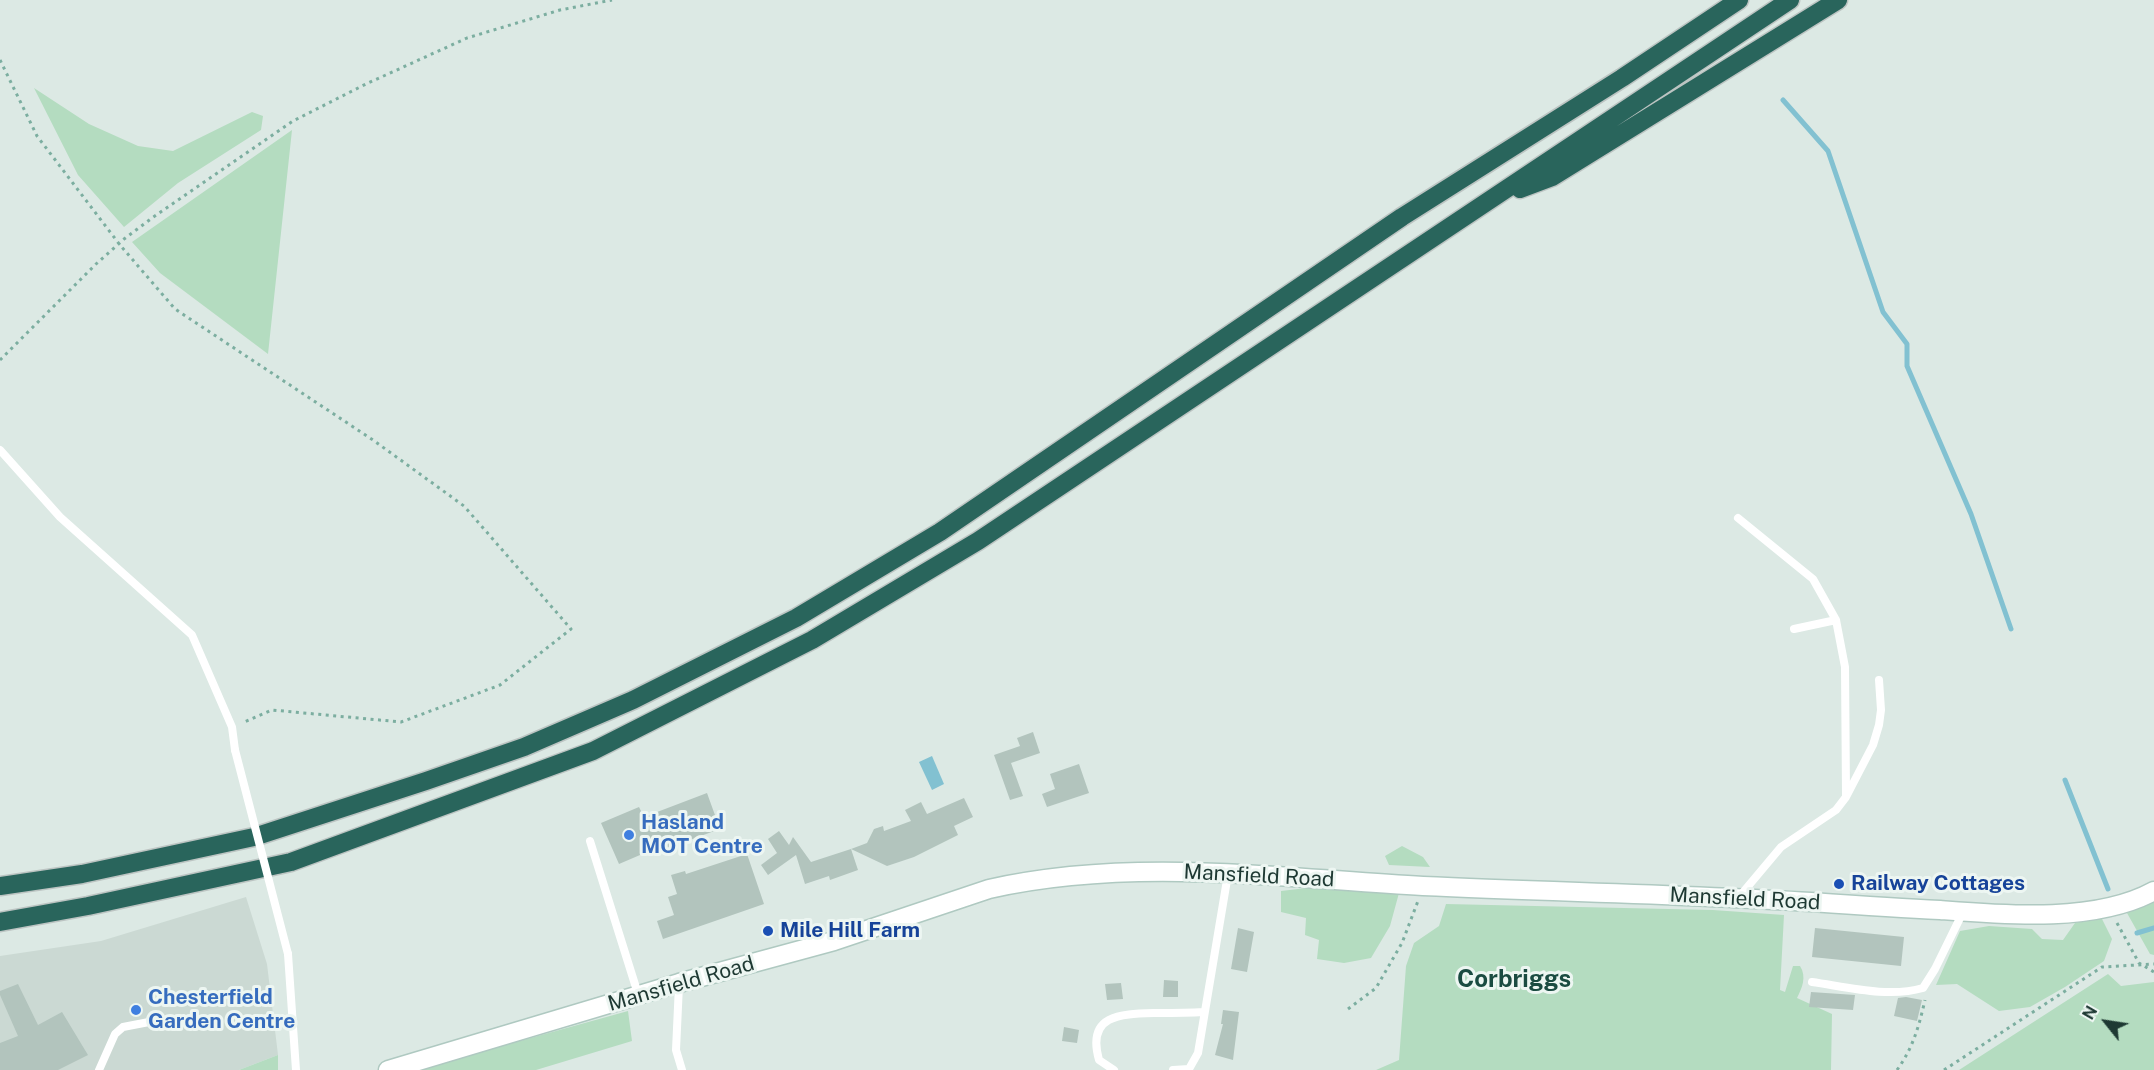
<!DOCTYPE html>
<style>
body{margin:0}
#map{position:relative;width:2154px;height:1070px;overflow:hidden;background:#dce9e4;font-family:"Public Sans",sans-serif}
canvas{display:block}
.north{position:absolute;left:2076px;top:992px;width:60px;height:60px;-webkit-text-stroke:4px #edf6f2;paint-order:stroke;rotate:300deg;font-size:16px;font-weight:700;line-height:24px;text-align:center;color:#1e3933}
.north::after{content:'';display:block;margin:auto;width:21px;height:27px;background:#1e3933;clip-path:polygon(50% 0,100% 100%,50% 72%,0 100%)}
</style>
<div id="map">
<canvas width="2154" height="1070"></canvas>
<div class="north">N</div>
</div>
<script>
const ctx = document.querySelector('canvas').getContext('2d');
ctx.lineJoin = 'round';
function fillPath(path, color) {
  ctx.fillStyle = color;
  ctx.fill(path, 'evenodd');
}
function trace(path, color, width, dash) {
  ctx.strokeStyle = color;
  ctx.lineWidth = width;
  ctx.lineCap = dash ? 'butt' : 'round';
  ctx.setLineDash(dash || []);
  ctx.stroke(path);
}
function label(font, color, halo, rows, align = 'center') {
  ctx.font = font + ' "Public Sans",sans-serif';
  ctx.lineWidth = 6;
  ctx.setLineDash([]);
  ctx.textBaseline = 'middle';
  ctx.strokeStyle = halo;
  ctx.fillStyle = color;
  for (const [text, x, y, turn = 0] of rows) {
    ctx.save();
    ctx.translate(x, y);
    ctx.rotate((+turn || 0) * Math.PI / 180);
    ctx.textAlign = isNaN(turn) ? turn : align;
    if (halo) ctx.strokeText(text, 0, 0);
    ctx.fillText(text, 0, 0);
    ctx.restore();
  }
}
fillPath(new Path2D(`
 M246 897 267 964 278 1055 239 1070H0V956L101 941Z`), '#cbd9d3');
fillPath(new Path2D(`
 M34 88 89 124 138 146 173 151 252 112 263 116 261 130 178 183 124 227 78 175Z
 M292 130 268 354 160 273 132 242Z
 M1402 846 1423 857 1430 867 1389 865 1385 856Z
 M1315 887 1399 893 1390 926 1371 958 1344 963 1317 959 1319 940 1305 935 1306 918 1281 912V891Z
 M2154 899V955L2150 954 2127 913Z
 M1446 904 1713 910 1784 915 1780 990 1785 992 1793 966H1800C1807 977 1802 988 1797 998L1832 1014 1831 1070H1376L1399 1060 1406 966 1414 943 1439 926Z
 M2101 917 2112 939 2104 961 2065 987 2030 1007 1999 1011 1957 984 1936 985 1960 931 1989 926 2032 929 2042 939 2063 940 2075 923Z
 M2108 974 2121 986 2154 982V1070H1959Z
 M628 1011 632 1041 536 1070H415Z
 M278 1055V1070H239Z`), '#b4dcc0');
fillPath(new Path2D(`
 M932 756 944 784 932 790 919 762Z`), '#82c1d1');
trace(new Path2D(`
 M1783 100 1828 151 1883 312 1907 344V366L1971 514 2011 629
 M2065 780 2108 889
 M2137 933 2154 928`), '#82c1d1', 5);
fillPath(new Path2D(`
 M1033 732 1040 753 1011 763 1023 796 1010 800 994 755 1020 746 1017 738Z
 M1079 764 1089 793 1047 807 1042 794 1055 789 1050 774Z
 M707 793 720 829 662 850 661 846 619 864 601 823 639 807 644 817Z
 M964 798 973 817 954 826 958 835 914 857 887 866 851 849 867 843 874 829 883 826 884 831 911 821 905 810 921 802 927 814Z
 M779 831 789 845 793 837 811 862 851 849 858 870 830 880 829 876 805 884 796 855 768 875 761 865 777 853 768 839Z
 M747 854 764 904 663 939 657 921 674 915 668 897 677 894 671 875 685 871 686 874Z
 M1238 928 1254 932 1247 972 1231 969Z
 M1815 928 1904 937 1901 966 1812 957Z
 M1164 980 1178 981V997H1163Z
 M1121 983 1123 999 1107 1000 1105 984Z
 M18 984 38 1025 62 1012 88 1055 58 1070H0V1043L18 1036 0 995V991Z
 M1811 992 1855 995 1853 1010 1809 1007Z
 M1906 997 1922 1000 1917 1021 1894 1016 1898 998Z
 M1223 1010 1239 1012 1233 1060 1215 1055 1223 1024H1221Z
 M1064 1027 1079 1030 1077 1043 1062 1041Z`), '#b2c4bd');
const secondary = new Path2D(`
 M388 1070 679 983 834 941 989 889C1131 857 1279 878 1423 886 1552 892 1682 894 1811 902 1854 905 1897 908 1940 910 2005 915 2096 923 2154 891`);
const highway = new Path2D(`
 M1520 189 1552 177 1838 0
 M0 886 82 874 254 837 426 781 524 747 633 700 796 618 940 532 1402 217 1622 78 1739 0
 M0 922 88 906 291 862 593 751 812 640 978 541 1790 0`);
trace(secondary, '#afc9c1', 21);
trace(highway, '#bcc4c2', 21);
trace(new Path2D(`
 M0 60 37 136 120 245 175 309 373 440 464 506 571 629 500 685 401 722 272 710 242 723
 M0 360 96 264 124 239 152 218 293 121 366 84 467 38 560 10 612 0
 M2117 923 2139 963 2154 972
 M1348 1009 1376 988 1402 943 1418 901
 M1897 1070C1913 1048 1919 1026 1925 1000
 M1944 1070 2102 967 2154 964`), '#7caea0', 3, [3, 4.5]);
trace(new Path2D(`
 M0 450 60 517 192 635 232 727 235 750
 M1738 518 1813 579 1836 620
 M1794 629 1836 620 1845 667 1846 796
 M590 841 638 994
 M1739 897 1781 847 1836 810 1846 797 1873 745 1879 725 1881 710 1879 680
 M288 954 296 1070
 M1812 982C1847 987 1888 998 1923 988L1935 969 1963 912
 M679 985 676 1050 682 1070
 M99 1070 115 1034 123 1027 149 1022
 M1114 1070 1099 1060C1086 1014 1121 1014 1156 1013 1172 1013 1188 1013 1203 1012
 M1173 1070 1189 1069 1198 1053 1228 874`), '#fff', 8);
trace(secondary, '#fff', 18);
trace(highway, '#29655c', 18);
trace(new Path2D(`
 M235 750 288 954`), '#fff', 8);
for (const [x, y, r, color] of [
 [629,835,6,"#3f7fe0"],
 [1839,884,6,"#1a4fb4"],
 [768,931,6,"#1a4fb4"],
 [136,1010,6,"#3f7fe0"]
]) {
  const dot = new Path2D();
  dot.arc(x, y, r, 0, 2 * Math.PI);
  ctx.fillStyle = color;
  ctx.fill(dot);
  trace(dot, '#edf6f2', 2);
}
label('bold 21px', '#366cbe', '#edf6f2', [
 ["Hasland",641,823],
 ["MOT Centre",641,847],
 ["Chesterfield",148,998],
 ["Garden Centre",148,1022]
], 'left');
label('21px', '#1e3933', '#edf6f2', [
 ["Mansfield Road",1259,876,3],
 ["Mansfield Road",1745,899,3],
 ["Mansfield Road",681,984,-16]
]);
label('bold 21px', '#164399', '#edf6f2', [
 ["Railway Cottages",1851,884],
 ["Mile Hill Farm",780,931]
], 'left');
label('bold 24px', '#1a4b41', '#edf6f2', [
 ["Corbriggs",1514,980]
]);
</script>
